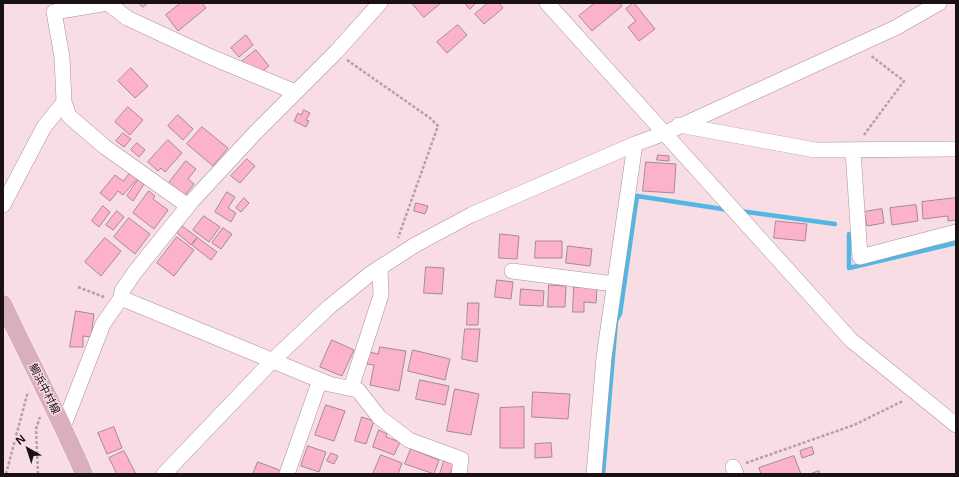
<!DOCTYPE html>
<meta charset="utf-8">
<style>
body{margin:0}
#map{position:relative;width:959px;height:477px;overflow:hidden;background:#f9dde5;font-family:"Open Sans",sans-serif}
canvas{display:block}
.frame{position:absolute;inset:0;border:4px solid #1a1113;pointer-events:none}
.north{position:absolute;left:8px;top:429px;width:40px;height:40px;-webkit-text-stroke:3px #f9dde5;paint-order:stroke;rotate:321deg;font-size:11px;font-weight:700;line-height:16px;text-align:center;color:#1a1113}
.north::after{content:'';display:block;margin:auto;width:14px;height:18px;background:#1a1113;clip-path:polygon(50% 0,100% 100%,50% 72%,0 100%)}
</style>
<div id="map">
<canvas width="959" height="477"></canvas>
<div class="frame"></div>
<div class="north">N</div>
</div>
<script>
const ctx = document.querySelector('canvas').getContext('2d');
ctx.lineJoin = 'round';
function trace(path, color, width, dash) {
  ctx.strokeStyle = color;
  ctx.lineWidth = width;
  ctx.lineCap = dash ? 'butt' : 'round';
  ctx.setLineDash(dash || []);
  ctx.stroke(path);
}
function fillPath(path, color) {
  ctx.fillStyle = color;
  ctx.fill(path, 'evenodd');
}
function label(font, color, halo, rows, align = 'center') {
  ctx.font = font + ' "Open Sans","Noto Sans JP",sans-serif';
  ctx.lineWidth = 3;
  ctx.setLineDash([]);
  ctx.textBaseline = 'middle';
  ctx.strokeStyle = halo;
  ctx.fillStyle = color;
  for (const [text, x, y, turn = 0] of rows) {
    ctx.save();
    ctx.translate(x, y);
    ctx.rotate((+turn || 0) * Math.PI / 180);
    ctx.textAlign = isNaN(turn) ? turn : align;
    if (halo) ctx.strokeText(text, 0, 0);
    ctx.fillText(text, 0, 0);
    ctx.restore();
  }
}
trace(new Path2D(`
 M740 211 835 224
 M849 234V268L956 243
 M603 474 616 321 620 314 637 196 729 210`), '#53b7e3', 4.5);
const building = new Path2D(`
 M139 3H148L143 7Z
 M181 3H202L206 8 178 31 166 15Z
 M412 3H441L424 17Z
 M465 3H476L470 9Z
 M488 3H499L503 8 484 24 475 14Z
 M595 3H620L622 6 592 31 579 16Z
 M634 3 655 29 639 41 628 27 636 21 626 9Z
 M458 25 467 35 447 53 437 42Z
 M246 35 253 45 239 57 231 48Z
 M256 50 269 66 260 73 240 63Z
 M131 68 148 86 135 98 118 81Z
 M128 107 143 120 130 135 115 122Z
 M304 110 310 113 306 120 309 121 306 127 294 121 298 113 301 115Z
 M178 115 193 129 183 140 168 126Z
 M202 127 228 148 213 166 187 144Z
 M123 133 131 139 124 147 116 141Z
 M168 140 182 153 165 172 161 168 158 171 148 162Z
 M137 143 145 150 139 157 131 150Z
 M658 155 669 156V161L657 160Z
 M247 159 255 166 240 183 231 176Z
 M186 161 196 169 188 179 194 184 184 197 168 184Z
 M646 162 676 164 674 193 643 191Z
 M130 173 137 179 123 195 118 191 110 201 100 193 115 175 123 181Z
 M138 180 144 184 133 201 127 196Z
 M149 191 155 196 153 199 168 210 154 229 133 213Z
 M227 192 235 197 228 208 236 213 231 222 215 212Z
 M244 198 249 203 241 212 236 208Z
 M956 198V220L948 221V216L923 219 922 202Z
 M416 203 428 206 425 214 414 211Z
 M916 205 918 221 892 225 890 208Z
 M103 206 110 212 99 227 92 221Z
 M882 209 884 223 867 226 864 212Z
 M117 211 124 217 113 230 106 225Z
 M204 216 220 227 209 242 193 230Z
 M129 218 150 234 135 254 114 237Z
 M776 221 807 224 805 241 774 238Z
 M182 226 197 237 191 245 177 233Z
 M223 228 232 234 221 249 212 243Z
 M500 234 519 236 517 259 499 258Z
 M177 237 194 250 174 276 157 263Z
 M105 238 121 251 101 276 85 262Z
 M198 238 217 252 211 260 192 245Z
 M536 241H562V258H535Z
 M568 246 592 249 590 266 566 263Z
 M426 267 444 268 442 294 424 293Z
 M497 280 513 282 511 299 495 297Z
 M549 285 566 286 565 307H548Z
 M574 287 597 288 596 303 584 302V312H573Z
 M521 289 544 291 543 306 520 305Z
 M468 303H479L478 325H467Z
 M76 311 94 314 91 337 83 336V347H70Z
 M465 329H480L477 362 462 359Z
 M332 340 354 350 342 376 320 367Z
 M380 347 406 351 399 391 370 385 374 365 367 364 369 352 378 354Z
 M413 350 450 359 445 380 408 371Z
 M420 380 449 386 445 405 416 399Z
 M455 389 479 394 471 435 447 431Z
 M533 392 570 394 568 419 532 417Z
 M326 405 345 411 334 441 315 435Z
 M524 407V448H500V408Z
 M362 417 374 421 366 444 355 441Z
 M114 427 122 448 107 454 98 433Z
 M379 430 387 434 386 437 400 442 394 455 373 447Z
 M551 443 552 457 535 458V444Z
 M308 446 326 452 319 472 301 466Z
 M812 447 814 454 802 458 800 451Z
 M411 449 439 460 434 474 405 464Z
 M124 451 136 474H117L109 458Z
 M331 453 338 456 334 464 327 461Z
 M381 455 402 463 398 474H373Z
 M794 456 801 474H761L759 468Z
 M444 461 454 464 450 474H440Z
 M258 462 282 471 281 474H253Z
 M819 471 820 474H810Z`);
fillPath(building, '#fcb3ca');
trace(building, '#a48a91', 1);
const minor = new Path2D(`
 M547 3 851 340 956 425
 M64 102 62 57 54 12 108 3 127 18 211 57 295 92
 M679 125 815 150 956 149
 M853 150 860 257 956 232
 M3 205 44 127 64 102 69 116 105 147 188 206
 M512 271 614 284
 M121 298 329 384 358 390 379 417 409 440 461 459 459 474
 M351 388 381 295 380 267
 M63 427 103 324 121 298 122 291 135 272 192 201 255 133 336 52 380 3
 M733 467 736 474
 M164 474 272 361 329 307 370 274 415 245 471 215 635 144 665 133 895 28 939 3
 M287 474 320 380
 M594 474 604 357 635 144`);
const major = new Path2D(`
 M3 304C30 361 59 416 84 474`);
trace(minor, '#ab9198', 16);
trace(major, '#fff', 19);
trace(new Path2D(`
 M347 60 430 118 438 126 398 238
 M864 135 904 81 870 55
 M78 287 104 297
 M746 463 854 425 903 401
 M6 474 27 395 29 392
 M38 474 36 429 40 417`), '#b59fa5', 2.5, [3, 2]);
trace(minor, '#fff', 15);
trace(major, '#daafbd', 18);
label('11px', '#1a1113', '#f9dde5', [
 ["鯛浜中村線",44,389,63]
]);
</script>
